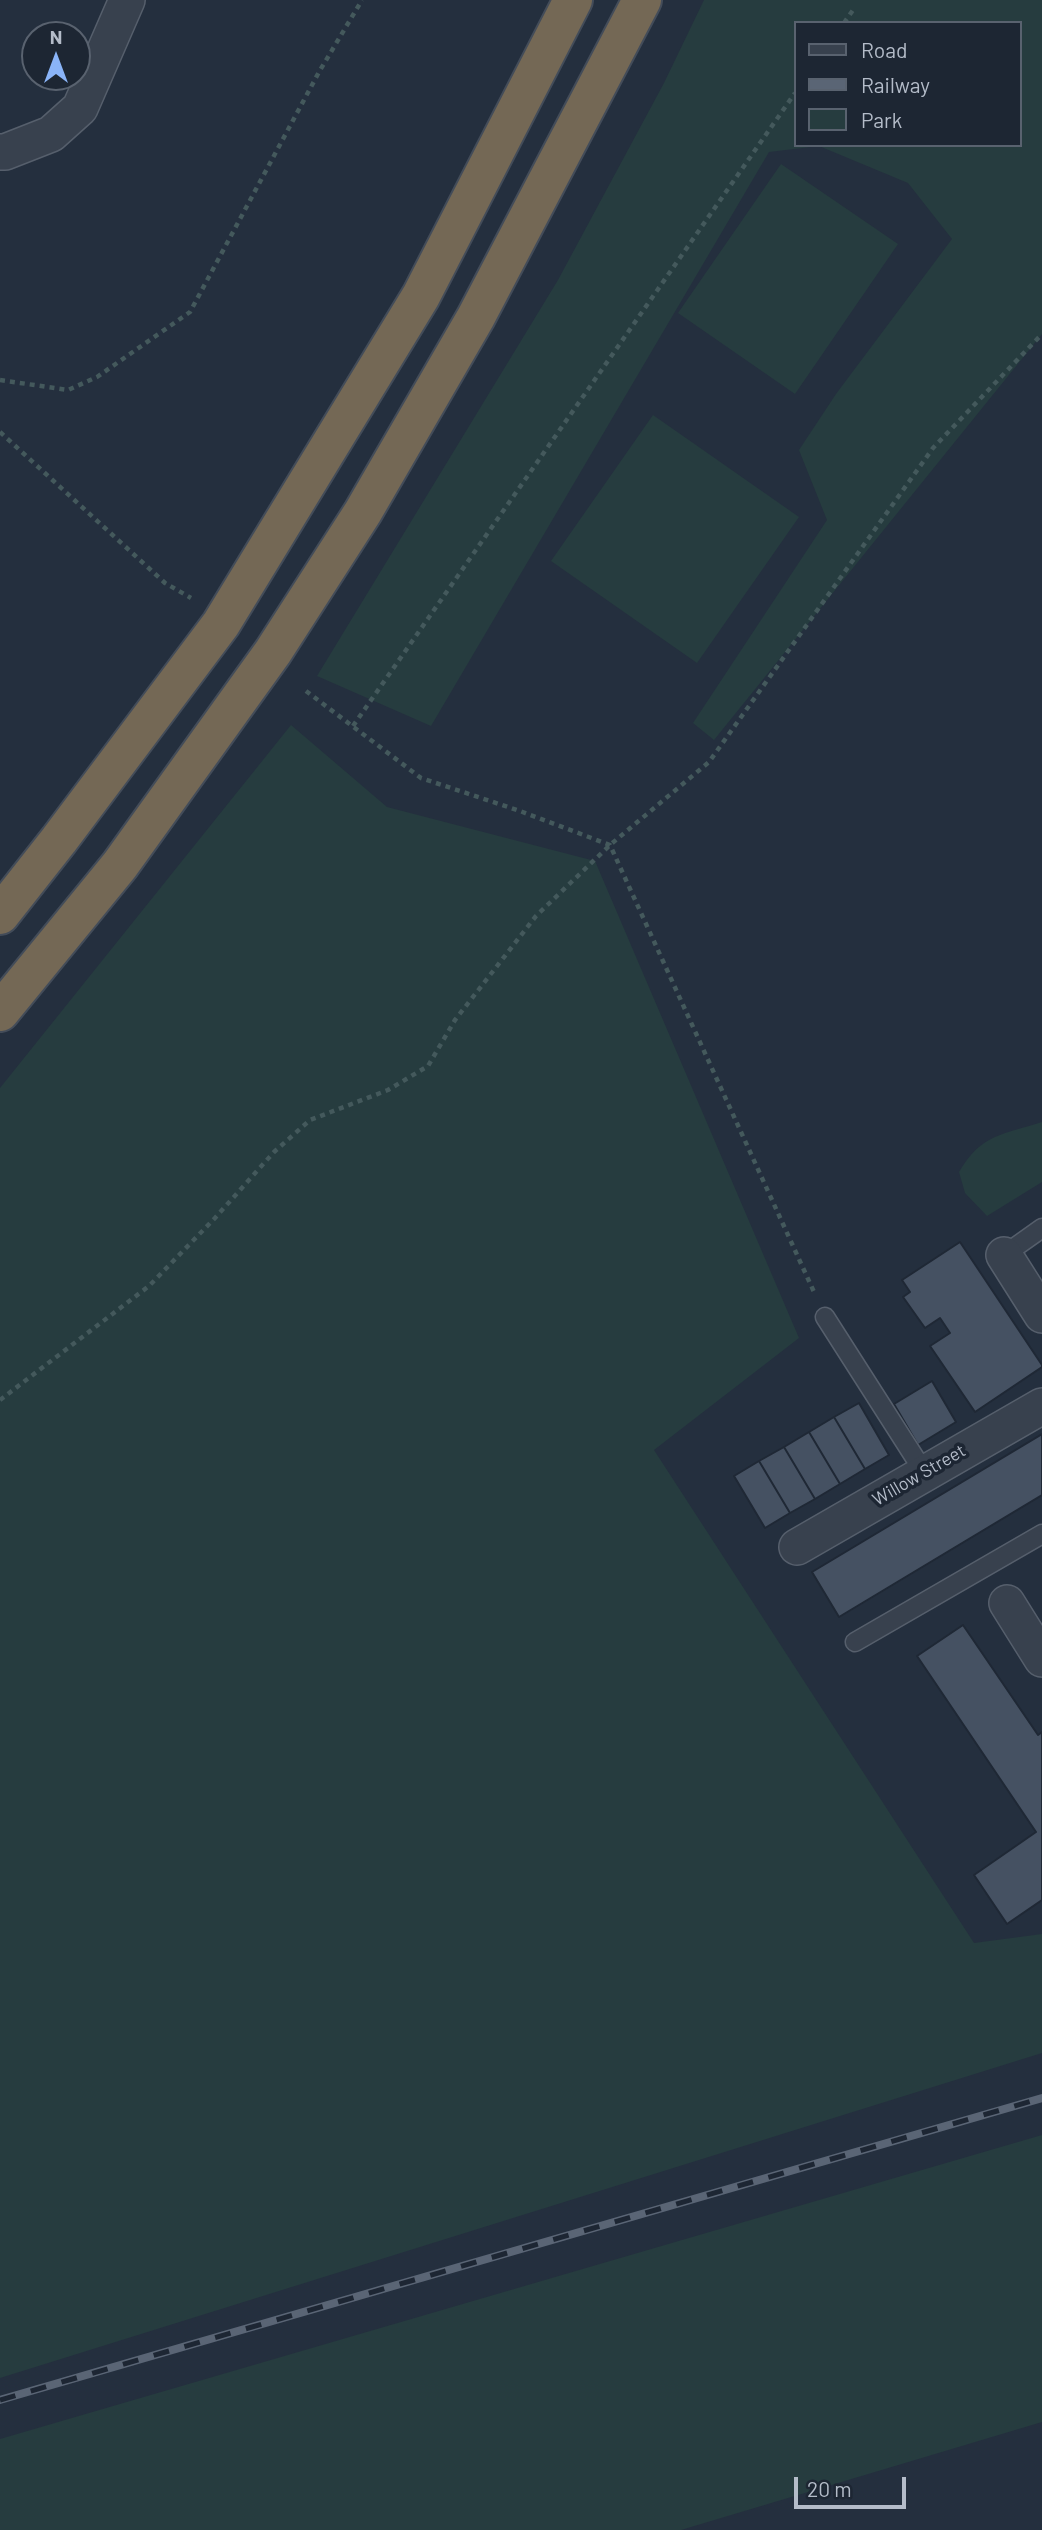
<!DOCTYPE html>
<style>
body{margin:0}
#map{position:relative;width:1042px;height:2530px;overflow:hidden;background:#242f3e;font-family:Barlow,sans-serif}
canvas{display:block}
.legend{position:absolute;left:794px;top:21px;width:228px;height:126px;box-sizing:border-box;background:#1d2633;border:2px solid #59626f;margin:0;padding:9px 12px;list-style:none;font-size:21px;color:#b4bcc9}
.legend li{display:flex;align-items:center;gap:14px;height:35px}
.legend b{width:35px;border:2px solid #59626f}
.north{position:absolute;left:21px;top:21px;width:70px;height:70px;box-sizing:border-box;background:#1d2633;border:2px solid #59626f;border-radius:50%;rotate:0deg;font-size:19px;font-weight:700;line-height:28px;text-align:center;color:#b4bcc9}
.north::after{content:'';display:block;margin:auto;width:24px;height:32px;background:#8ab4f8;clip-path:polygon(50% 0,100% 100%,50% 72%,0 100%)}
.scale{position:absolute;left:794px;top:2477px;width:112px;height:32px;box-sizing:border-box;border:4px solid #b4bcc9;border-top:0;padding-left:9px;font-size:21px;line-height:24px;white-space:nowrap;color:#b4bcc9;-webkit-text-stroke:5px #1d2633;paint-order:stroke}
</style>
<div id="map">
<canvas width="1042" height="2530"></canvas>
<ul class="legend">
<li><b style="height:9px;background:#38414e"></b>Road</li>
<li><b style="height:9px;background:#5a6575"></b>Railway</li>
<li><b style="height:19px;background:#263c3f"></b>Park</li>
</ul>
<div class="north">N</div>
<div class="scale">20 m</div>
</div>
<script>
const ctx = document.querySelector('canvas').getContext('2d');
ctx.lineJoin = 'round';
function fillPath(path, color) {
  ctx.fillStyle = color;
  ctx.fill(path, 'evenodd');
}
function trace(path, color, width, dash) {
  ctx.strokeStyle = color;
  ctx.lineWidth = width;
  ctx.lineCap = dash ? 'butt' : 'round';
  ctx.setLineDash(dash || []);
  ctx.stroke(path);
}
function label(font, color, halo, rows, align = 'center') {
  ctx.font = font + ' Barlow,sans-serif';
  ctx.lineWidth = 7;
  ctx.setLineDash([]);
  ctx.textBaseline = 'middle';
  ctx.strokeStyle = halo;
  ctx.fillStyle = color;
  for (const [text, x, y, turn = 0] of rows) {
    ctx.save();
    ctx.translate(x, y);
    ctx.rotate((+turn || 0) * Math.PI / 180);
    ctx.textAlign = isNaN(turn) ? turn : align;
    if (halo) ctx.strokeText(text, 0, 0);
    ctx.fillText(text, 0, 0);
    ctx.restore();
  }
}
fillPath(new Path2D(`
 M704 0H1042V334L714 740 693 723 827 520 799 450 836 394 952 239 908 183 819 146 769 152 431 726 317 676 558 280 664 83ZM795 23H1019V145H795Z
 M781 164 898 244 795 394 678 313Z
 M653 415 799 517 697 663 551 561Z
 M291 725 387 807 595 861 799 1338 654 1450 974 1943 1042 1934V2053L0 2378V1088Z
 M1042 1122V1182L987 1216 965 1193 959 1172C982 1133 1003 1135 1042 1122Z
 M1042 2135V2422L681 2530H0V2439Z`), '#263c3f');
const building = new Path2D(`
 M960 1242 1042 1365V1367L975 1412 930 1346 950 1333 940 1318 925 1328 903 1297 910 1292 902 1280Z
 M932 1381 956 1422 918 1445 894 1404Z
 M859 1403 889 1455 865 1469 834 1417Z
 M834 1417 865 1469 840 1484 809 1432Z
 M809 1432 840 1484 815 1499 784 1447Z
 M1042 1434V1495L839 1617 812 1572Z
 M784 1447 815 1499 790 1513 759 1461Z
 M759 1461 790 1513 765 1528 734 1476Z
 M963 1625 1038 1735 1042 1732V1900L1007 1924 974 1875 1036 1832 917 1656Z`);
fillPath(building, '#455162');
trace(building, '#1f2835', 2);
const lane = new Path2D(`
 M1004 1255 1042 1228
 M825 1317 924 1472
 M855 1642 1042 1534`);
const street = new Path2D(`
 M0 152H5L51 134 80 108 127 0
 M1004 1255 1042 1315
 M797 1547 1042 1406
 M1007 1603 1042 1659`);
const highway = new Path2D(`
 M0 915 59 840 221 624 421 296 573 0
 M0 1012 120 865 273 652 363 512 476 317 642 0`);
trace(lane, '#565f6c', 21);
trace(street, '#565f6c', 38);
trace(highway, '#434c59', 42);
trace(new Path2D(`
 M844 23 853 10
 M0 380 68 390 97 377 190 312 319 72 362 0
 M0 432 165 583 191 598
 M306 691 421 778 520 811 610 845 814 1292
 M353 726 795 93
 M0 1400 149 1286 215 1218 274 1152 310 1120 388 1090 428 1066 455 1020 536 916 610 845 709 762 933 448 1042 334`), '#44595c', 4.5, [5, 5]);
trace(lane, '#38414e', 18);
trace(street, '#38414e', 35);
trace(highway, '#746855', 38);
const rail = new Path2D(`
 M0 2400 1042 2098`);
trace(rail, '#5a6575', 8);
trace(rail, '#1d2633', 5, [16]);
label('18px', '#b4bcc9', '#1d2633', [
 ["Willow Street",919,1475,-30]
]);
</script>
